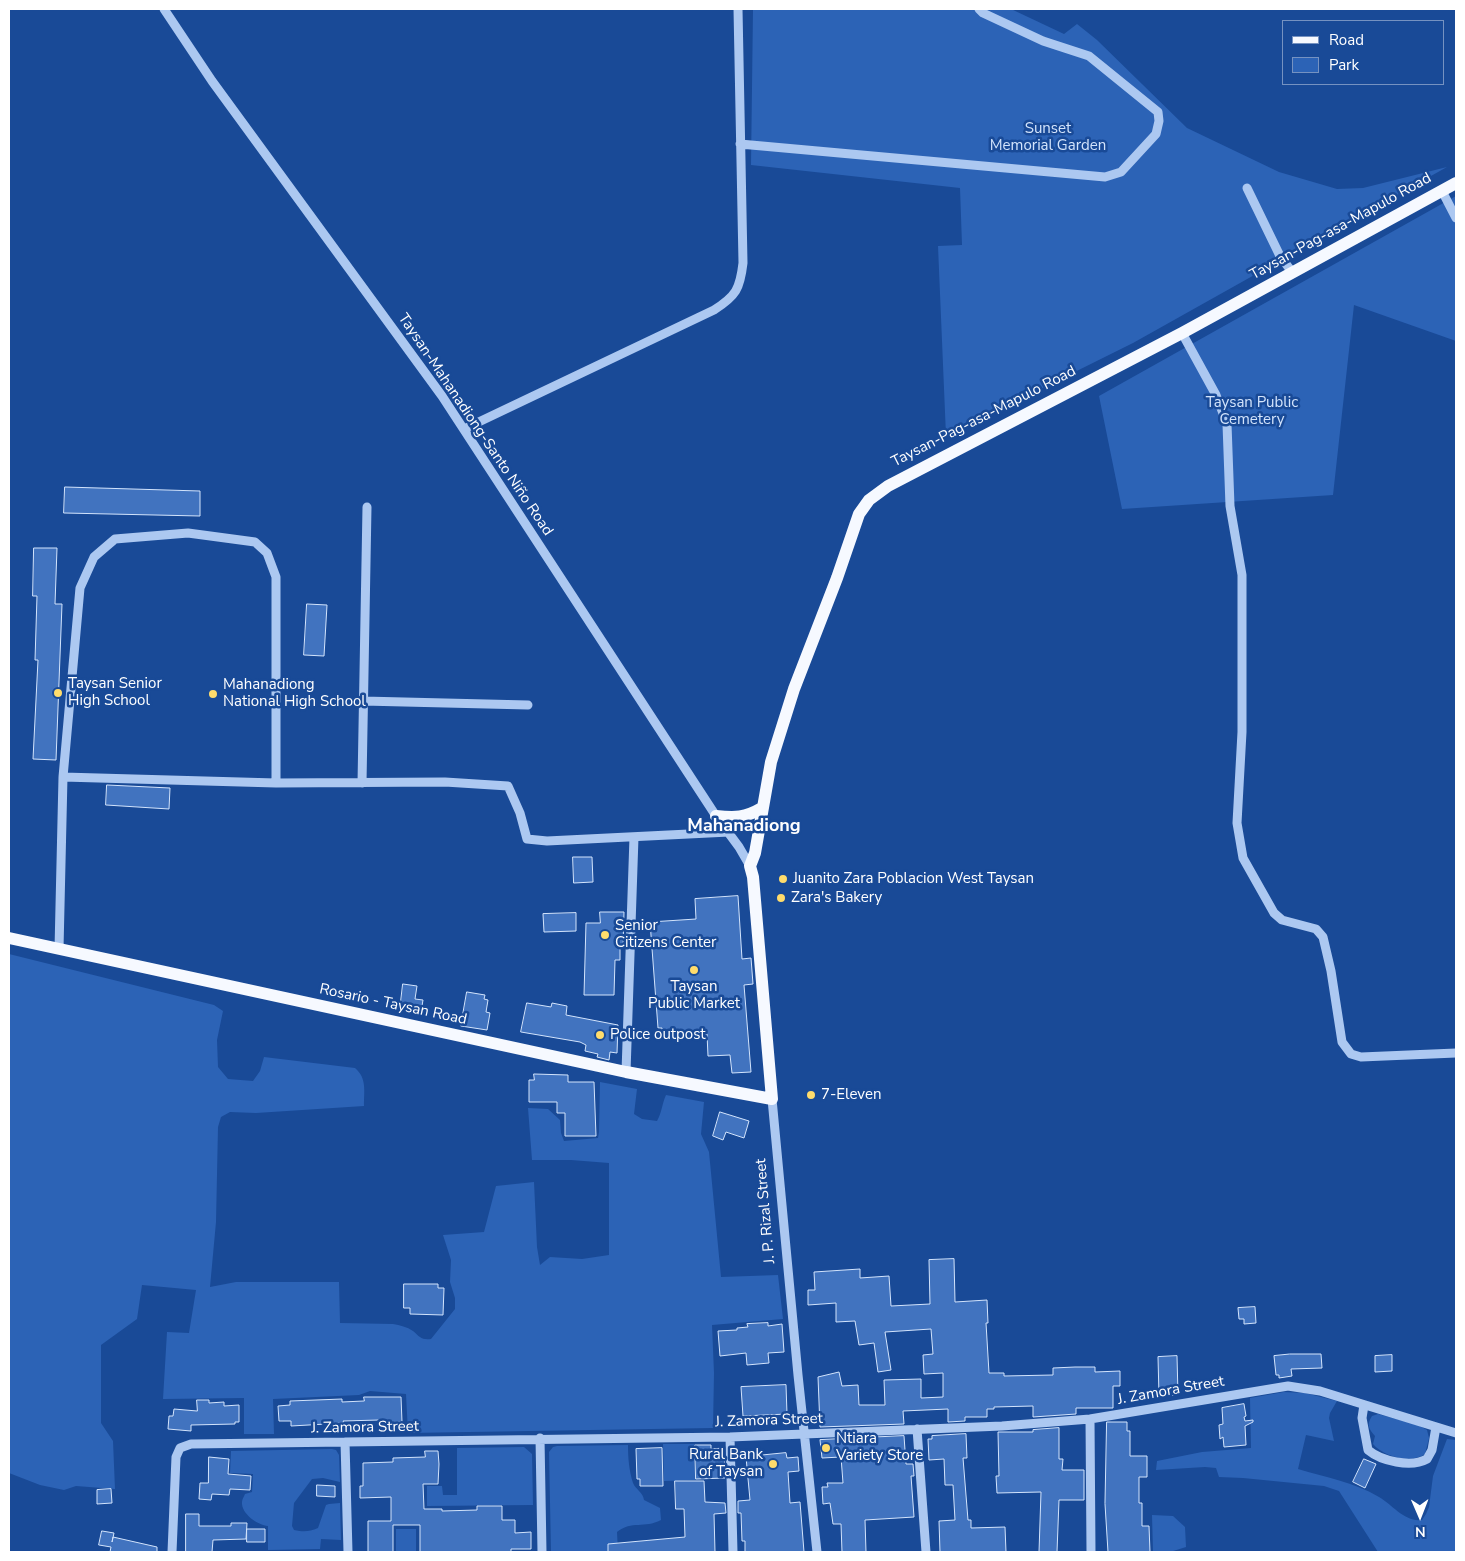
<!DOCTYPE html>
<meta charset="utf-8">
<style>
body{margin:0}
#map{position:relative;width:1465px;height:1561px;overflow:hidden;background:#194a97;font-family:"Nunito Sans",sans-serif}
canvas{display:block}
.frame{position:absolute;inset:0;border:10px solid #fff;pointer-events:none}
.legend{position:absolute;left:1282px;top:20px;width:162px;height:65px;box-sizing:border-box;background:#194a97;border:1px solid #7592c1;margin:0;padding:6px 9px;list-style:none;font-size:15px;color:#fff}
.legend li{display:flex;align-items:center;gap:10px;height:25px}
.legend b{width:25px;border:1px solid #7592c1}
.north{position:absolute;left:1395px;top:1491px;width:50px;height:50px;-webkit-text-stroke:4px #194a97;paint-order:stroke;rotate:179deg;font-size:14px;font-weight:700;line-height:20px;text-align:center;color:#fff}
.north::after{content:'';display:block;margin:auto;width:18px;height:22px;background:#fff;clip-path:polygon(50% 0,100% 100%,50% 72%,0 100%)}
</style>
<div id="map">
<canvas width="1465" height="1561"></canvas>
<div class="frame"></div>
<ul class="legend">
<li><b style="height:6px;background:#f6f9ff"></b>Road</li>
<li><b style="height:14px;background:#2c63b6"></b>Park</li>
</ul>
<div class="north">N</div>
</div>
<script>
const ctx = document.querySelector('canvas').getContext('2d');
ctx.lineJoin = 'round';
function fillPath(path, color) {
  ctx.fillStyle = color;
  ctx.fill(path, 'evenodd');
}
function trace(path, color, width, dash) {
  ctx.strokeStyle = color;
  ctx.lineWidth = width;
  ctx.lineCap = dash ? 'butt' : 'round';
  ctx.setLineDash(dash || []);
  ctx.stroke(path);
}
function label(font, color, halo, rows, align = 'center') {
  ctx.font = font + ' "Nunito Sans",sans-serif';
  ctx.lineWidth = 5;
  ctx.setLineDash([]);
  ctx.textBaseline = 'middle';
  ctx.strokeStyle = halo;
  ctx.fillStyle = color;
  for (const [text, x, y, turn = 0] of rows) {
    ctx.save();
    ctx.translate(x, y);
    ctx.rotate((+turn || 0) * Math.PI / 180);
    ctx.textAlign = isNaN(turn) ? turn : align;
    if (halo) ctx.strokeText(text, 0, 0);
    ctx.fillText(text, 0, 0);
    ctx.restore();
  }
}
fillPath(new Path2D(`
 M753 9H1011L1064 34 1077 24 1097 40 1187 128 1279 172 1337 189 1363 188 1447 167 1133 343 946 436 938 246 962 245 960 188 751 165Z
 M1456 196V341L1354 305 1333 495 1122 509 1099 396Z
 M9 954 214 1005 223 1011 217 1040 218 1067 228 1079 253 1081 260 1071 264 1057 355 1068C367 1078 364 1091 364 1106L256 1113 230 1112 221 1117 218 1127 216 1222 210 1287 236 1282H339L340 1323 393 1324C400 1325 407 1327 413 1331 420 1337 421 1340 431 1339L455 1309V1298L450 1282 451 1260 443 1235 484 1232 496 1186 534 1182 537 1247 540 1265 550 1257 582 1259 609 1255V1163L571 1160H532L528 1108 548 1109 560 1120 561 1133 564 1141 598 1138 599 1132 600 1082 637 1089 634 1114 642 1119 657 1121C662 1112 662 1104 666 1095L704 1102 701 1134 709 1152 721 1277 778 1275 783 1319 712 1325 714 1373 713 1428 408 1433 406 1394 370 1391 359 1395 273 1399 274 1434H244V1398L163 1399 167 1332 189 1333 196 1290 142 1285 137 1319 101 1345V1423L113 1441 115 1489 76 1486 64 1490 40 1485 9 1473Z
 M1284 1392 1305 1393 1337 1401 1330 1413 1329 1418 1334 1441 1306 1435 1298 1469C1325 1477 1354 1482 1379 1497 1393 1505 1404 1522 1422 1520L1426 1514 1429 1507 1433 1476 1447 1439 1456 1440V1552H1378L1339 1491 1324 1486 1243 1478 1219 1477 1216 1468 1205 1467 1156 1470 1157 1461 1202 1452 1251 1448 1250 1398Z
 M1378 1414 1418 1425 1427 1430 1429 1438 1425 1454C1411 1464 1384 1457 1373 1444L1375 1436C1369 1429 1366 1425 1372 1416Z
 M694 1444 695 1480 664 1481 663 1444Z
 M628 1445C628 1458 629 1470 633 1483 636 1490 643 1492 644 1500L660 1508 661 1520C644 1529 632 1520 617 1532L618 1552H551L549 1452 553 1447 557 1446Z
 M524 1447 532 1454 533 1505 427 1506V1486H442L443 1495H457V1448Z
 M332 1449 336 1450 339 1455 340 1482 323 1478 312 1479 294 1503 292 1526 294 1530C303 1532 309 1532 318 1528L326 1505 329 1504 340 1503 341 1540 321 1539 320 1549 268 1550V1526C258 1525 241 1514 242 1502 242 1499 244 1497 245 1494L252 1492 253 1474 230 1473 231 1451Z
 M1152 1515 1173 1516 1185 1527 1186 1547 1170 1552H1153Z
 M396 1529H416V1552H396Z`), '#2c63b6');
const building = new Path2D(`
 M65 487 200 491V516L64 513Z
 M34 548H57L55 604H62L56 760 33 759 38 660H35L37 596H33Z
 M307 604 327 605 324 656 304 655Z
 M107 785 170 788 169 809 106 805Z
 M573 857H592L593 882 574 883Z
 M738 896 742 959 751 958 753 984 744 985 751 1072 732 1073 730 1055 708 1056 707 1034 663 1037 662 1028H658L650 922 696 919 695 899Z
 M600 912H624L623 948H620V960H615L614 995H584L586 923H600Z
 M576 913V931L544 932 543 914Z
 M403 984 417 986 415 999 423 1000 421 1012 400 1010Z
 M467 992 485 995 484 999 488 1000 486 1012 490 1013 487 1030 461 1026Z
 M527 1003 551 1007 552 1003 567 1006 566 1015 618 1025 617 1053 610 1052 609 1060 597 1057 598 1054 585 1051 586 1045 580 1042 521 1032Z
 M534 1074 568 1075V1082H594L596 1136H565V1113H557V1102H529V1080H534Z
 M720 1112 749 1121 744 1138 726 1132 723 1140 713 1136Z
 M954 1259 955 1302 987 1300 988 1323H986L989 1373H1004V1376L1053 1375V1368L1075 1367H1095V1372L1120 1371V1386H1113V1408H1076V1414L1033 1417V1406L994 1407V1409H987V1417H965V1421L948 1422V1409L903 1411 904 1424 820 1427 818 1377 839 1372 842 1386 858 1385 859 1405H885L884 1380 921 1379V1398L943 1397V1373L924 1374 923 1355 933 1354 931 1329 885 1332 891 1370 878 1372 874 1343 859 1345 855 1321 836 1322V1303L808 1305V1290H815L814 1272 860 1269V1278L889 1276 891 1306 930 1304 929 1260Z
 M404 1284H438V1288H444L443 1315 410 1314V1308H404Z
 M1255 1307 1256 1323 1244 1324V1319H1239L1238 1308Z
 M768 1323V1326L782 1324 784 1352 768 1353 769 1363 747 1365 746 1353 720 1356 718 1331 737 1330V1328L748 1327 747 1324Z
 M1290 1354H1321L1322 1368 1291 1369 1292 1376 1279 1378V1375H1276L1274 1356Z
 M1392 1355V1371L1375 1372V1356Z
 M1177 1356 1178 1395 1159 1396 1158 1357Z
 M786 1385 787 1414 743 1416 741 1387Z
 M364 1397H401L402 1422 379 1423V1420L343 1421 344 1423 291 1426V1421H279L278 1406 290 1405V1401L342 1399V1402L364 1401Z
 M197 1400H209V1403L224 1402V1406L239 1405V1422H235V1424L191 1425V1431L168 1429 169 1416H173L174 1409 197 1411Z
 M1244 1404 1246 1416 1244 1417 1245 1421 1253 1420V1422L1245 1426 1246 1445 1224 1447 1223 1437 1220 1439 1219 1425 1223 1424 1222 1408Z
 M1107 1422H1127V1431H1130V1456H1147V1477H1139V1503H1142V1526H1149L1150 1552H1108L1105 1504Z
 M1059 1428V1459H1063L1062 1470H1084V1500H1059L1057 1552H1039L1041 1492 997 1493 996 1476H999L998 1432H1033V1430Z
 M966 1434 967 1458H963L968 1520H971V1528L1005 1527 1006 1552H940L939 1521 955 1520 953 1485H945L944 1459 929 1460 928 1439H932V1436Z
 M904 1436 906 1464H913L914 1476H911L914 1517 865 1520 866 1552H842L841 1524H833L830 1503 823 1504 822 1487H828L827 1483H843L841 1457 822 1458 820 1440Z
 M695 1445H711V1449L724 1448 725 1478 696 1479Z
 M662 1448 663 1486H640V1479H637L636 1449Z
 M425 1451H438L439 1464 438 1484H423L424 1509H442V1511L477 1510V1506H502V1520H515V1533L531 1532V1549H511V1552H420V1525H393V1552H368V1521H391V1497L360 1498V1486H363V1463L393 1462V1458L425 1457Z
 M786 1453 787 1458 798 1457 799 1471 788 1472 790 1503 800 1502 804 1552H745V1541H742L741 1513H738V1501L750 1500 746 1457Z
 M209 1457 229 1459 228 1474 251 1476 250 1490 230 1489 229 1495 212 1494 211 1500 199 1499 200 1483H208Z
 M1364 1459 1376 1464 1365 1488 1353 1482Z
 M675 1481H704L705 1502 725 1503 726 1513 714 1514 715 1552H608V1544L685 1537 684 1509H676Z
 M317 1485 335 1486V1497L317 1496Z
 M111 1489 112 1503 97 1504V1490Z
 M186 1514H199V1526H231V1523H247L246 1539 213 1540 212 1552H186Z
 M247 1529H265V1542H247Z
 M102 1531 114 1533 112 1542 113 1537 157 1547V1552H110L111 1547 99 1545Z`);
fillPath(building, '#4173bf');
trace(building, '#d3e4fc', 1);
trace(new Path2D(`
 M164 9 212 81 442 396 716 816 739 847 750 866
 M740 144 1105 177 1121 172 1156 134 1159 121 1158 112 1089 56 1043 41 983 13 979 9
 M1247 188 1280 256 1292 272
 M1442 191 1456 218
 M1182 333 1216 395 1227 424 1230 506 1242 575V732L1237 823 1243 858 1274 913 1282 920 1316 929 1323 937 1331 971 1342 1042 1351 1054 1361 1057 1456 1053
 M464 429 714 310C736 296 740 289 743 263L738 9
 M363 701 528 705
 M63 777 80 588 94 557 115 539 188 533 255 542 267 553 276 577V783
 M362 783 367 507
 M59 949 63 777 276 783 445 782 508 786 520 813 527 839 547 841 729 832
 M626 1072 634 837
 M772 1099 798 1375 817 1552
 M1364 1405 1362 1418 1368 1450C1381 1461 1411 1468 1427 1459L1432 1450 1436 1427
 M1090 1419 1091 1552
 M917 1429 926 1552
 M730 1437 733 1552
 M540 1438 542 1552
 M345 1442 348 1552
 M172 1552 176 1457 180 1448 191 1444 730 1437 1002 1426 1090 1419 1288 1386 1320 1391 1456 1433`), '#acc8f1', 9);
trace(new Path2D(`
 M716 816C735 818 745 818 762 808
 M9 938 626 1072 772 1099 753 877 750 866 755 853 771 762 794 689 837 578 859 514 869 500 888 486 1182 333 1456 183`), '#f6f9ff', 12);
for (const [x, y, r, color] of [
 [58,693,5,"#ffdc6c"],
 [213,694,5,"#ffdc6c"],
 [783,879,5,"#ffdc6c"],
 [781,898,5,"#ffdc6c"],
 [605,935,5,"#ffdc6c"],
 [694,970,5,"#ffdc6c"],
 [600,1035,5,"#ffdc6c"],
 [811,1095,5,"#ffdc6c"],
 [826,1448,5,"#ffdc6c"],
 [773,1464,5,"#ffdc6c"]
]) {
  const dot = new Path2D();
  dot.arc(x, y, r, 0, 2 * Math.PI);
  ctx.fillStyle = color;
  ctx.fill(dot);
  trace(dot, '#194a97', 2);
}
label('15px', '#d3e4fc', '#194a97', [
 ["Sunset",1048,129],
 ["Memorial Garden",1048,146],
 ["Taysan Public",1252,403],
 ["Cemetery",1252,420]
]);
label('15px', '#fff', '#194a97', [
 ["Taysan-Pag-asa-Mapulo Road",1341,227,-29],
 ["Taysan-Pag-asa-Mapulo Road",984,417,-27],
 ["Taysan-Mahanadiong-Santo Niño Road",475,425,56],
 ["Rosario - Taysan Road",393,1005,12],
 ["J. P. Rizal Street",766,1211,-95],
 ["J. Zamora Street",1171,1391,-10],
 ["J. Zamora Street",769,1421,-2],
 ["J. Zamora Street",365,1428,-1]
]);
label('15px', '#fff', '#194a97', [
 ["Taysan Senior",68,684],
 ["High School",68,701],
 ["Mahanadiong",223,685],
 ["National High School",223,702],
 ["Juanito Zara Poblacion West Taysan",793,879],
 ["Zara's Bakery",791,898],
 ["Senior",615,926],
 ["Citizens Center",615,943],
 ["Taysan",694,987,"center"],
 ["Public Market",694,1004,"center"],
 ["Police outpost",610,1035],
 ["7-Eleven",821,1095],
 ["Ntiara",836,1439],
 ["Variety Store",836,1456],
 ["Rural Bank",763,1455,"right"],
 ["of Taysan",763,1472,"right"]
], 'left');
label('bold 18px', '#fff', '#194a97', [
 ["Mahanadiong",744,827]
]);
</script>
